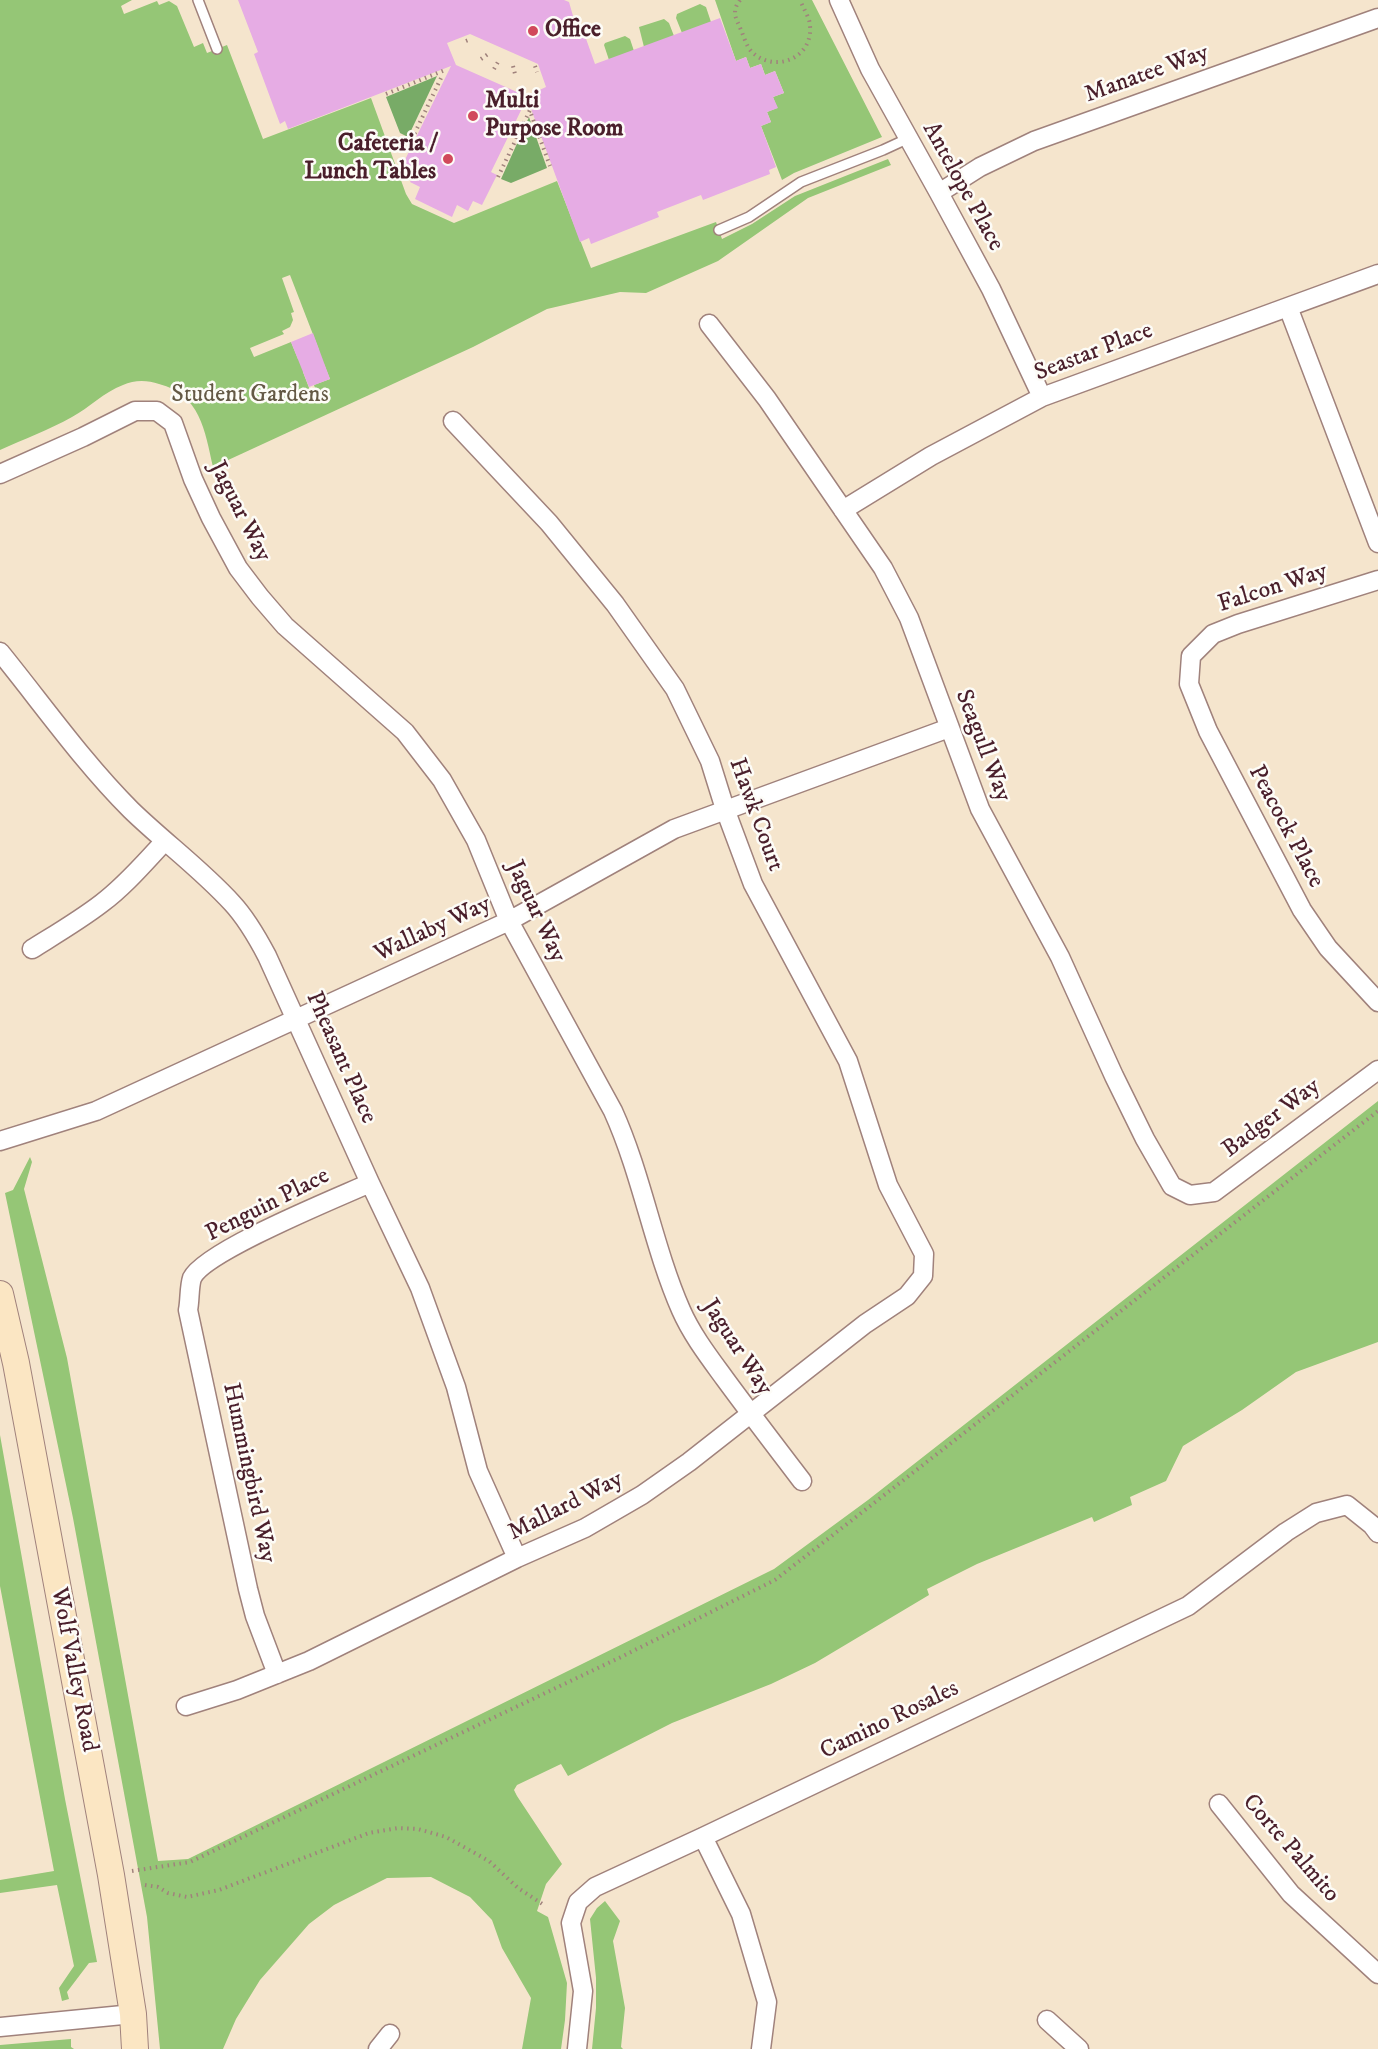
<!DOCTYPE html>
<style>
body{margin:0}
canvas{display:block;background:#f5e5cd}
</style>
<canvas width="1378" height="2049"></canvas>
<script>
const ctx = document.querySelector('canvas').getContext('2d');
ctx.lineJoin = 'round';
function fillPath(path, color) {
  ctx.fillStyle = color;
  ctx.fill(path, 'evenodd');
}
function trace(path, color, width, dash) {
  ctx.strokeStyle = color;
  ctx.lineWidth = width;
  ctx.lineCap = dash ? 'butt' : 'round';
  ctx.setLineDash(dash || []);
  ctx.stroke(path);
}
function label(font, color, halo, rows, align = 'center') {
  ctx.font = font + ' "IM FELL DW Pica",serif';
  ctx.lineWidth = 5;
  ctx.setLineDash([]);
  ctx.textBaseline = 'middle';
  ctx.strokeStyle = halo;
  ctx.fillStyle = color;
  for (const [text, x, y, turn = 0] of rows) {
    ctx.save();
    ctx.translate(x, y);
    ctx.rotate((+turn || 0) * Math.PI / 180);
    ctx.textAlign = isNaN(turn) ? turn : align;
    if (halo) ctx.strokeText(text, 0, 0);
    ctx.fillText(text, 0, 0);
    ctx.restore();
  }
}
fillPath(new Path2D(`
 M0 0H132L121 6 124 14 157 1 159 5 169 1 177 6 194 47 203 43 207 53 227 45 263 139 371 98 406 194 412 204 454 223 557 181 591 268 716 222 722 239 752 224 795 196 888 159 891 165 808 198 718 261 646 293 620 292 547 309 473 347 213 467C205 431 200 394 159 384 147 380 134 380 123 385 104 392 89 408 72 417 49 430 24 439 0 450ZM290 275 319 350 298 359 291 342 254 357 250 348 284 334 282 331 290 327 293 320 291 313 294 312 282 278ZM324 364 330 379 314 385 316 391 311 393 303 372Z
 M715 0H812L882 137 794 173 782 180 761 126 771 122 767 112 777 108 773 97 784 93 775 71 765 75 761 64 750 68 746 57 736 61Z
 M700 4 706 7 711 22 682 33 676 18 677 14Z
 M664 19 669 23 674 36 644 47 639 27Z
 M625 36 630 39 634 51 609 60 604 45 605 43Z
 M1378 1101V1342L1296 1372 1242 1410 1183 1446 1166 1481 1130 1497 1132 1505 1094 1522 1092 1517 977 1564 927 1589 929 1595 815 1663 771 1684 672 1723 568 1776 561 1764 517 1785 514 1790 517 1796 562 1864 546 1884 537 1911 548 1917 567 1983 565 2020 561 2049H522L531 1998 502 1948 492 1920 470 1897 431 1877 387 1878 334 1905 309 1924 260 1980 236 2019 223 2049H160L147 1917 73 1518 5 1193 13 1190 30 1157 32 1162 24 1189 67 1358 158 1861 188 1859 774 1569 868 1500Z
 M0 1435 65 1799 97 1962 89 1963 67 1992 69 1999 62 2001 59 1988 74 1966 57 1885 0 1893V1880L54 1871 0 1586Z
 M605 1901 620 1921 613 1941 625 2008 621 2047 623 2049H592L596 2008V1978L590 1919 597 1908Z
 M71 2039V2047L74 2049H0V2045Z`), '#95c676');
fillPath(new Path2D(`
 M437 76 408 137 400 133 386 97Z
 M529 117 547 168 511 183 501 179Z`), '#78ab67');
fillPath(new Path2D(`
 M238 0H564L569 2 573 16 579 19 595 64 720 18 736 61 746 57 750 68 761 64 765 75 775 71 784 93 773 97 778 108 767 112 771 122 761 126 776 167 769 170 770 174 703 200 701 195 657 212 659 217 591 244 589 238 580 242 527 98 491 172 497 175 482 205 473 201 468 211 457 205 452 217 415 199 420 187 410 182 414 174 401 168 451 66 288 129 285 121 280 124 254 54 258 52ZM470 34 538 64 546 87 526 96 456 65 447 43Z
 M313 333 330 379 309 387 291 342Z`), '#e6ace4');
const lane = new Path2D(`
 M198 0 217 49
 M719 230 749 217 801 182 883 150 909 138`);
const street = new Path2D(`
 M839 0 870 69 939 193 991 289 1042 397
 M939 193 980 167 1034 141 1378 18
 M1288 307 1378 543
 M709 324 767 399 883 568 909 618 980 809 1060 957 1114 1076 1145 1139 1172 1186 1190 1195 1214 1192 1378 1070
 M0 474 83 437 135 411H157L173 423 193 479 211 518 238 568 260 597 285 626 405 732 442 780 476 840 509 921 613 1111C642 1175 653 1246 681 1310 692 1335 709 1357 725 1379 750 1413 776 1447 802 1481
 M843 510 931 456 1042 397 1378 274
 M1378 580 1238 624 1213 634 1191 656 1189 684 1208 731 1302 910 1328 948 1378 1002
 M0 652C43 705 83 762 131 810 164 842 201 869 232 903 246 918 257 937 267 956L370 1183 420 1288 456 1387 478 1471 517 1558
 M32 949C56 934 80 920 102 903 126 885 145 862 165 841
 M0 1141 96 1111 509 921 674 829 949 728
 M277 1674 255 1616 248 1589 188 1310C190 1301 189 1287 192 1278 205 1251 337 1198 370 1183
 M186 1706 237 1690 309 1661 517 1558 585 1528 642 1495 689 1462 865 1324 907 1296 923 1276 924 1254 888 1185 848 1061 753 884 725 809 710 761 675 689 615 604 549 523 453 421
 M1219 1804 1291 1894 1378 1974
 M703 1837 741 1914 767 2002 761 2049
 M1047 2020 1079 2049
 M0 2027 133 2014
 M378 2049 390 2034
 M577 2049 583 1991 571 1923 578 1902 595 1887 703 1837 1188 1606 1286 1532 1316 1513 1347 1505 1372 1525 1378 1533`);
const secondary = new Path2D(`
 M0 1294 16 1363 111 1875 133 2014 135 2049`);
trace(lane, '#a0827c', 12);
trace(street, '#a0827c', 21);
trace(secondary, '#a0827c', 28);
trace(new Path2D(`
 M740 0C731 12 736 18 741 30 744 37 746 45 751 51 773 74 813 59 810 26 810 18 803 8 800 0
 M466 41 471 39
 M481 59 488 54
 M513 66 515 74
 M535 66 537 72
 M494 69 498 62
 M386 94 445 70
 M527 103 550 166
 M412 139 441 78
 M498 177 530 110
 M132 1871 190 1862 621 1657 775 1580 1378 1111
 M145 1885 158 1887 168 1893 187 1897 219 1890 369 1833 398 1828 418 1829 446 1837 489 1861 518 1888 544 1905`), '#a0827c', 4, [1.5, 4.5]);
trace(lane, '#fff', 9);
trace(street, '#fff', 18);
trace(secondary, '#fbe6c3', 26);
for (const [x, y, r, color] of [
 [533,31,6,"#d1495b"],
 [473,116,6,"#d1495b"],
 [448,159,6,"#d1495b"]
]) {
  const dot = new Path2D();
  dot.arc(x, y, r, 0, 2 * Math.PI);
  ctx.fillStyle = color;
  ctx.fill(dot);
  trace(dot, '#fdfcf7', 2);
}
label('bold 24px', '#4a1f2b', '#fdfcf7', [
 ["Office",545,31],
 ["Multi",485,102],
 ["Purpose Room",485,130],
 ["Cafeteria /",436,145,"right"],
 ["Lunch Tables",436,173,"right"]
], 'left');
label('24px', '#4a1f2b', '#fdfcf7', [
 ["Manatee Way",1147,75,-20],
 ["Antelope Place",962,187,61],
 ["Seastar Place",1094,353,-21],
 ["Jaguar Way",239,512,63],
 ["Falcon Way",1273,589,-18],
 ["Seagull Way",982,746,69],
 ["Hawk Court",755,815,70],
 ["Peacock Place",1285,827,62],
 ["Jaguar Way",535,912,65],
 ["Wallaby Way",433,930,-25],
 ["Pheasant Place",340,1058,66],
 ["Badger Way",1272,1119,-37],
 ["Penguin Place",268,1206,-27],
 ["Jaguar Way",736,1348,57],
 ["Hummingbird Way",248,1473,78],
 ["Mallard Way",566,1507,-27],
 ["Wolf Valley Road",73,1670,79],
 ["Camino Rosales",890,1721,-26],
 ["Corte Palmito",1290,1849,49]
]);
label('24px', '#645945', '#fdfcf7', [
 ["Student Gardens",250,396]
]);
</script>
